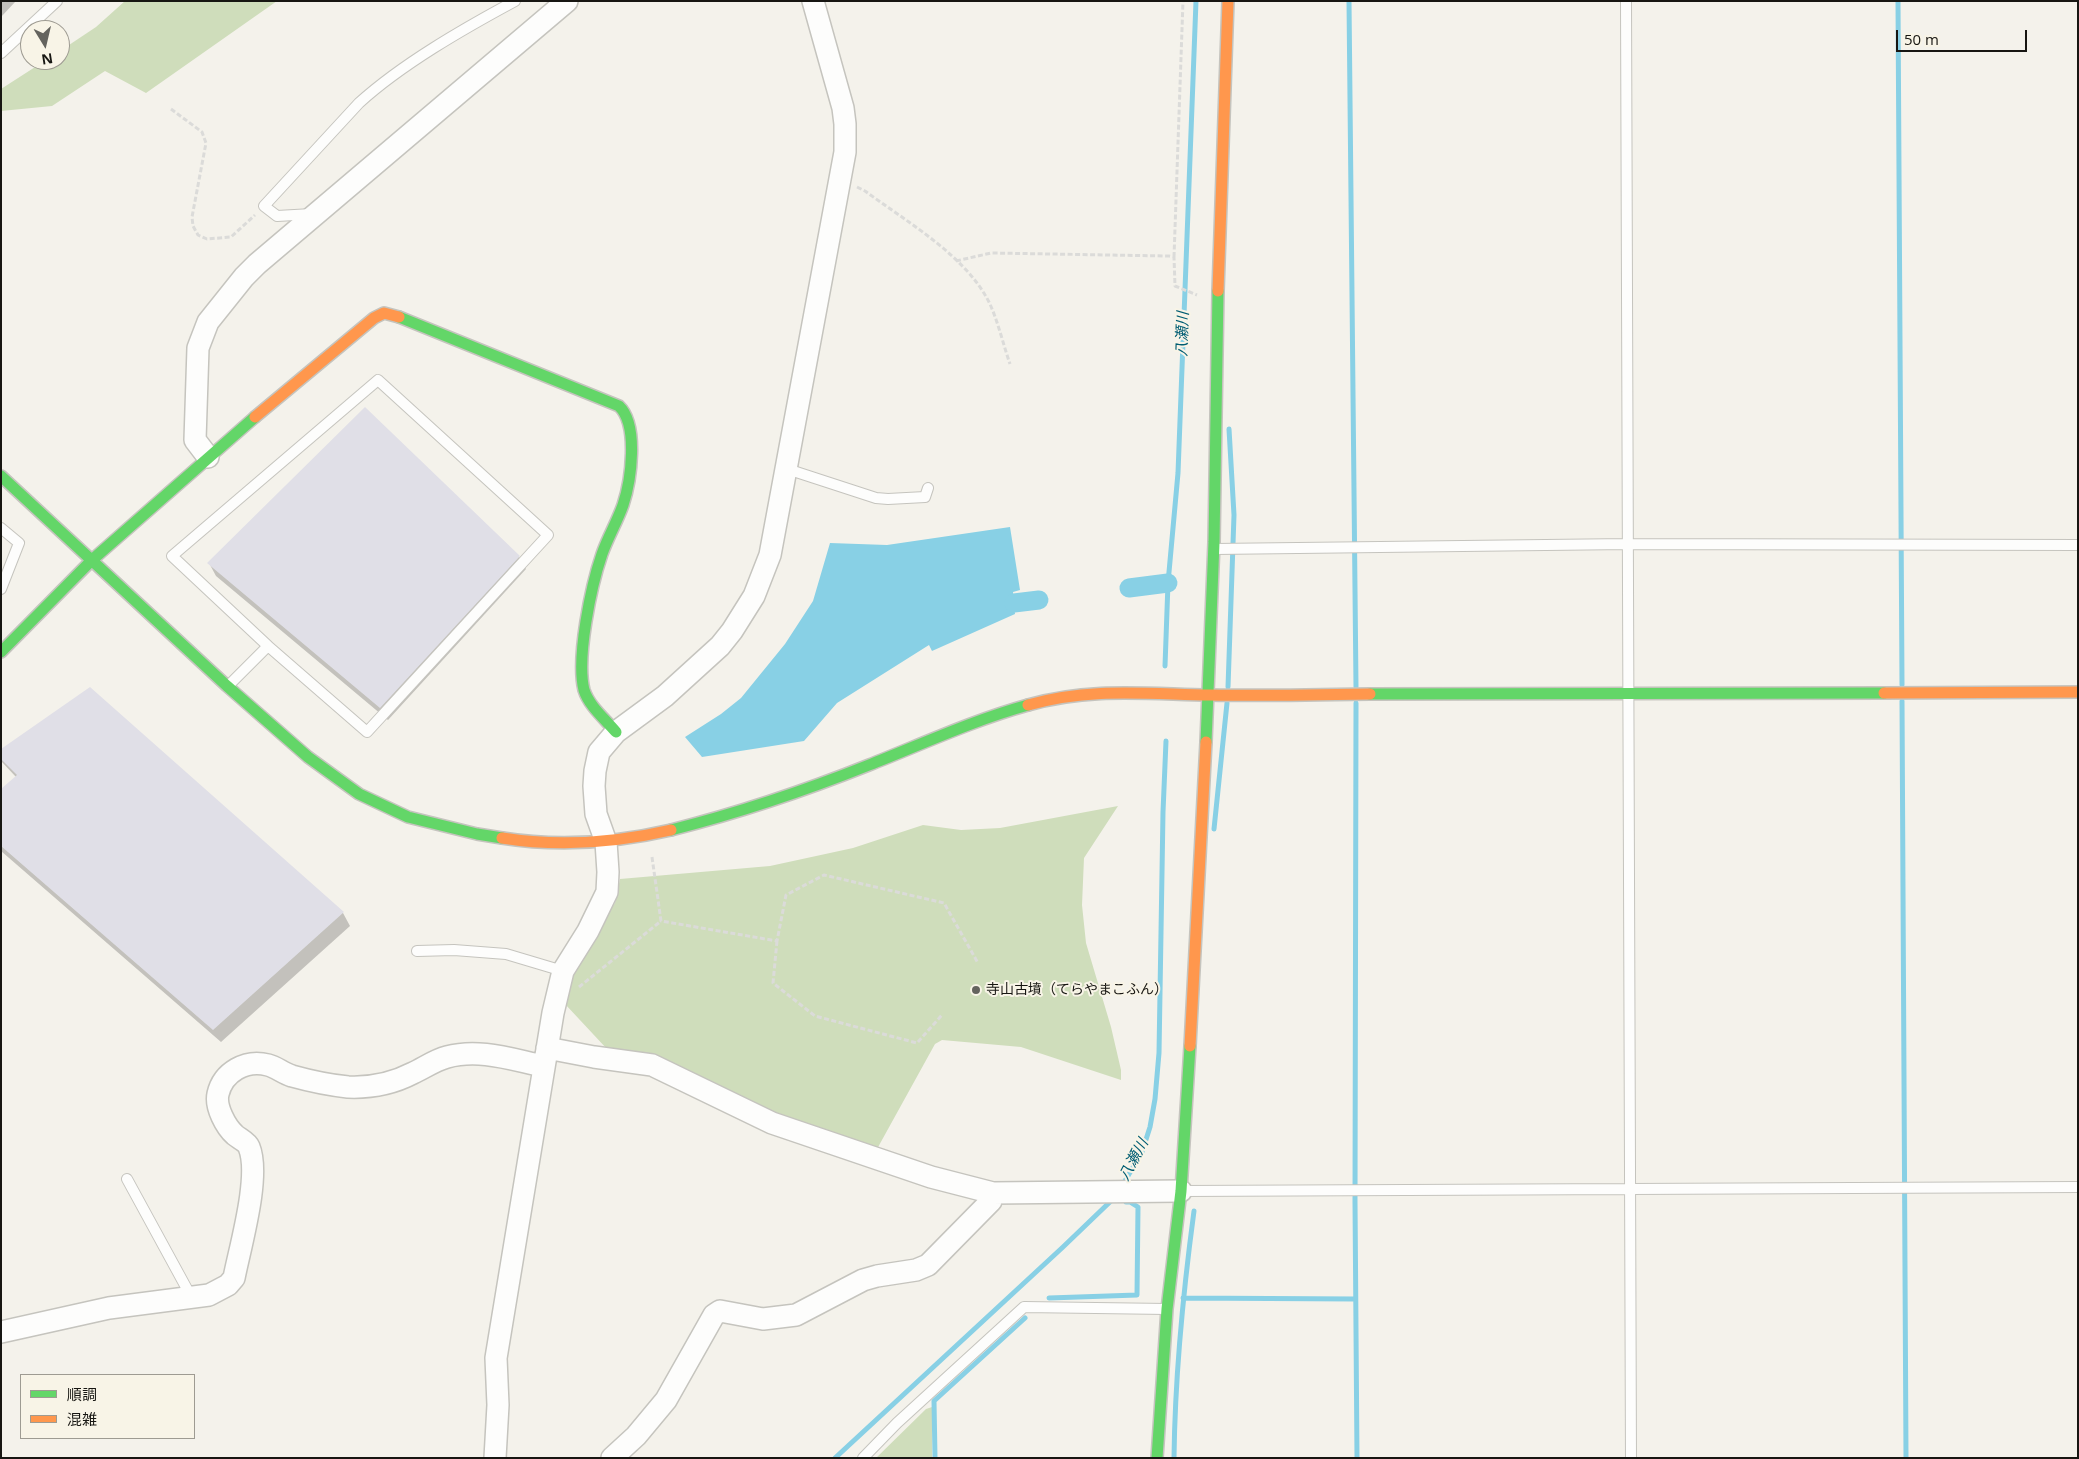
<!DOCTYPE html>
<meta charset="utf-8">
<style>
body{margin:0}
#map{position:relative;width:2079px;height:1459px;overflow:hidden;background:#f4f2eb;font-family:"Open Sans","Noto Sans JP",sans-serif}
canvas{display:block}
.frame{position:absolute;inset:0;border:2px solid #171612;pointer-events:none}
.legend{position:absolute;left:20px;top:1374px;width:175px;height:65px;box-sizing:border-box;background:#f8f4e7;border:1px solid #9e9b92;margin:0;padding:6px 9px;list-style:none;font-size:15px;color:#171612}
.legend li{display:flex;align-items:center;gap:10px;height:25px}
.legend b{width:25px;border:1px solid #9e9b92}
.north{position:absolute;left:20px;top:20px;width:50px;height:50px;box-sizing:border-box;background:#f8f4e7;border:1px solid #9e9b92;border-radius:50%;rotate:171deg;font-size:14px;font-weight:700;line-height:20px;text-align:center;color:#171612}
.north::after{content:'';display:block;margin:auto;width:18px;height:22px;background:#64635e;clip-path:polygon(50% 0,100% 100%,50% 72%,0 100%)}
.scale{position:absolute;left:1896px;top:30px;width:131px;height:22px;box-sizing:border-box;border:2px solid #171612;border-top:0;padding-left:6px;font-size:15px;line-height:18px;white-space:nowrap;color:#171612;-webkit-text-stroke:4px #f8f4e7;paint-order:stroke}
</style>
<div id="map">
<canvas width="2079" height="1459"></canvas>
<div class="frame"></div>
<ul class="legend">
<li><b style="height:6px;background:#63d668"></b>順調</li>
<li><b style="height:6px;background:#ff974d"></b>混雑</li>
</ul>
<div class="north">N</div>
<div class="scale">50 m</div>
</div>
<script>
const ctx = document.querySelector('canvas').getContext('2d');
ctx.lineJoin = 'round';
function fillPath(path, color) {
  ctx.fillStyle = color;
  ctx.fill(path, 'evenodd');
}
function trace(path, color, width, dash) {
  ctx.strokeStyle = color;
  ctx.lineWidth = width;
  ctx.lineCap = dash ? 'butt' : 'round';
  ctx.setLineDash(dash || []);
  ctx.stroke(path);
}
function label(font, color, halo, rows, align = 'center') {
  ctx.font = font + ' "Open Sans","Noto Sans JP",sans-serif';
  ctx.lineWidth = 4;
  ctx.setLineDash([]);
  ctx.textBaseline = 'middle';
  ctx.strokeStyle = halo;
  ctx.fillStyle = color;
  for (const [text, x, y, turn = 0] of rows) {
    ctx.save();
    ctx.translate(x, y);
    ctx.rotate((+turn || 0) * Math.PI / 180);
    ctx.textAlign = isNaN(turn) ? turn : align;
    if (halo) ctx.strokeText(text, 0, 0);
    ctx.fillText(text, 0, 0);
    ctx.restore();
  }
}
fillPath(new Path2D(`
 M125 1H277L146 93 105 71 52 106 1 111V89L46 60H60V51L96 27Z
 M1118 806 1084 858 1082 905 1086 943 1111 1027 1121 1070V1080L1021 1047 942 1040 935 1044 877 1149 777 1117 607 1049 565 1004 569 985 583 952 615 903 620 879 770 866 853 848 923 825 961 830 1000 828Z
 M932 1407V1458H876L926 1409Z`), '#cfddbb');
fillPath(new Path2D(`
 M1010 527 1020 590 1013 592 1015 614 932 651 929 645 837 703 804 741 702 757 685 737 721 714 741 698 785 644 813 601 830 543 887 545Z`), '#88d0e5');
fillPath(new Path2D(`
 M1 1H16L1 17Z
 M519 557 526 569 388 720 216 576 209 563Z
 M1 750 343 913 350 926 221 1042 1 851V791L16 777 1 761Z`), '#0003');
trace(new Path2D(`
 M1349 1 1356 687
 M1898 1 1902 685
 M1165 666 1168 583 1178 473 1196 1
 M1228 687 1234 515 1229 429
 M1902 701 1906 1458
 M1356 703 1355 1201 1357 1458
 M1214 829 1227 703
 M1122 1186 1142 1152 1150 1127 1155 1099 1159 1053 1163 812 1166 741
 M1049 1298 1137 1295 1138 1207 1130 1202H1126
 M1183 1298 1355 1299
 M835 1458 1063 1247 1113 1199
 M935 1458 934 1401 1025 1318
 M1174 1458C1175 1375 1183 1293 1194 1211`), '#88d0e5', 5);
trace(new Path2D(`
 M1129 588 1168 583
 M1014 603 1039 600`), '#88d0e5', 19);
fillPath(new Path2D(`
 M365 407 520 556 380 708 207 563Z
 M90 687 344 912 213 1030 1 846V789L17 775 1 759V749Z`), '#e0dfe7');
const lane = new Path2D(`
 M1626 1 1631 1458
 M1 53 57 1
 M312 214 277 216 264 206 359 103C402 64 463 29 515 1
 M787 469 876 498 888 499 925 497 928 488
 M1 528 19 543 1 589
 M1215 549 1628 544 2078 545
 M228 686 268 646 367 732 548 535 378 380 172 556 268 646
 M417 951 454 950 506 954 563 971
 M127 1179 187 1289 189 1298
 M1182 1191 2078 1187
 M863 1458 897 1423 1024 1307 1167 1309`);
const street = new Path2D(`
 M208 457 195 440 198 348 208 322 244 277 257 264 567 1
 M547 1048 594 1057 652 1065 772 1123 931 1177 993 1193 1181 1191
 M1 1332 109 1308 209 1295 228 1285 234 1278C240 1247 261 1176 249 1147 247 1142 240 1139 235 1135 226 1127 215 1107 218 1094 223 1072 246 1059 268 1065 276 1067 283 1073 292 1076 310 1081 329 1085 348 1087 372 1088 392 1084 413 1073 424 1068 435 1060 447 1057 480 1048 513 1060 544 1066
 M495 1458 498 1405 496 1358 553 1013 563 971 588 931 607 892 608 872 606 842 596 814 594 786 595 771 599 752 616 732 665 696 720 646 732 631 754 596 770 555 845 152V124L843 108 813 1
 M612 1458 636 1436 666 1400 714 1315 720 1311 763 1319 796 1315 863 1280 877 1276 916 1270 928 1265 991 1201 993 1193`);
const fast = new Path2D(`
 M399 317 619 406C639 425 631 481 623 505 617 522 608 537 602 554 591 586 576 658 584 690 589 706 605 719 616 732
 M1 476 227 686 308 757 359 794 408 817 477 834 502 838
 M1 652 92 560 255 417
 M1370 694 1884 693
 M1206 742 1214 542 1218 291
 M671 830C738 813 804 791 869 765 922 744 974 720 1028 705
 M1157 1458 1167 1309 1181 1191 1190 1046`);
const slow = new Path2D(`
 M1218 291 1228 1
 M255 417 374 318 384 313 399 317
 M1884 693 2078 692
 M1028 705C1090 687 1147 694 1210 695 1264 696 1317 695 1370 694
 M502 838C559 847 615 843 671 830
 M1190 1046 1206 742`);
trace(lane, '#c5c4be', 12);
trace(street, '#c5c4be', 24);
trace(fast, '#c5c4be', 14);
trace(slow, '#c5c4be', 14);
trace(new Path2D(`
 M171 109 202 132 206 143 192 217 193 226 198 235 207 239 231 237 255 215
 M857 187 865 191C907 222 965 255 989 302 998 321 1003 344 1010 364
 M1174 257 1183 1
 M956 261 991 253 1169 256 1174 257 1175 286 1197 295
 M652 857 661 921 777 941 786 895 824 875 944 903 978 963
 M777 941 773 983 815 1016 917 1043 942 1015
 M579 987 661 921`), '#dbdbd9', 3, [5, 2.5]);
trace(lane, '#fdfdfc', 10);
trace(street, '#fdfdfc', 21);
trace(fast, '#63d668', 11);
trace(slow, '#ff974d', 11);
for (const [x, y, r, color] of [
 [976,990,5,"#64635e"]
]) {
  const dot = new Path2D();
  dot.arc(x, y, r, 0, 2 * Math.PI);
  ctx.fillStyle = color;
  ctx.fill(dot);
  trace(dot, '#f8f4e7', 2);
}
label('14px', '#171612', '#f8f4e7', [
 ["寺山古墳（てらやまこふん）",986,990]
], 'left');
label('italic 15px', '#005d73', '#f8f4e7', [
 ["八瀬川",1183,334,-88],
 ["八瀬川",1134,1160,-62]
]);
</script>
